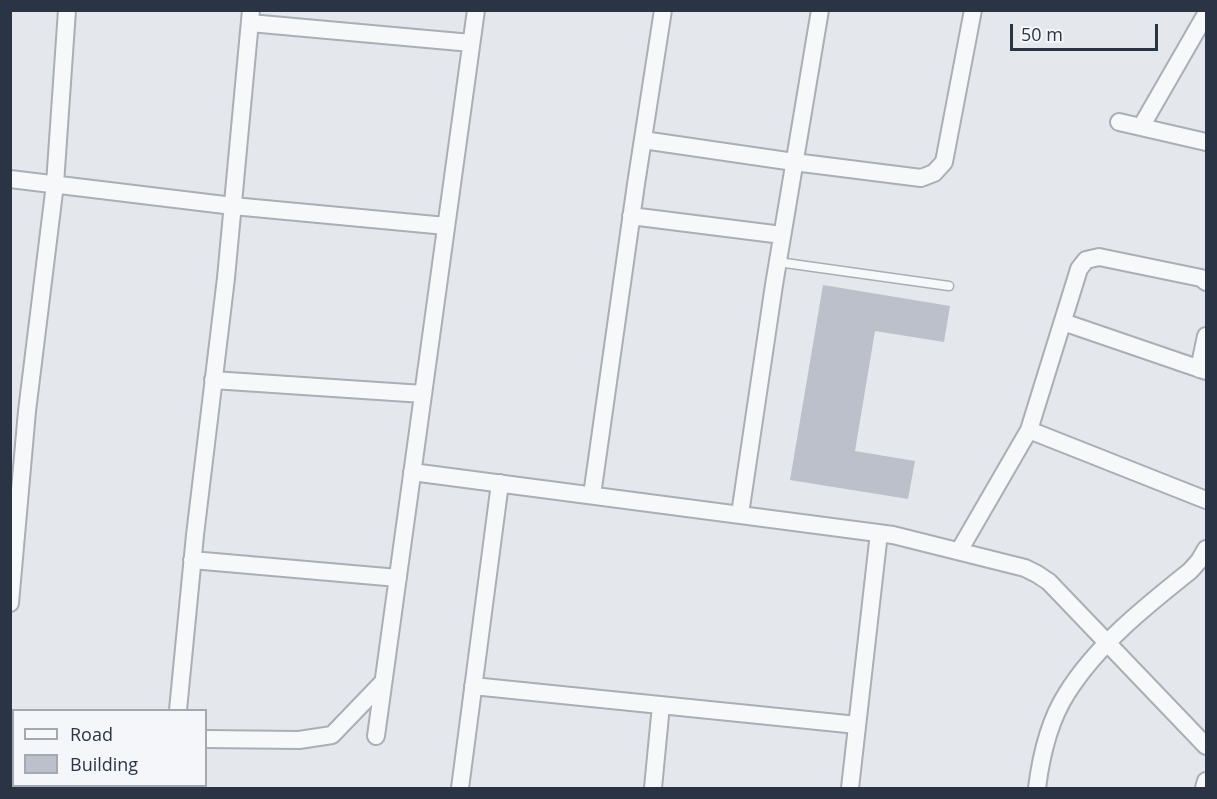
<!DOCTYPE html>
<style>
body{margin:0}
#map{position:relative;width:1217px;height:799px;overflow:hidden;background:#e4e7ec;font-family:"Open Sans",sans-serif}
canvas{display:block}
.frame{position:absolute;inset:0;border:12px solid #2b3445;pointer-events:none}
.legend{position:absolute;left:12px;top:709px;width:195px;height:78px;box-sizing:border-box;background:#f4f6f9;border:2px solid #a4a8b1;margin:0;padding:8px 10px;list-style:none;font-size:18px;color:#2b3445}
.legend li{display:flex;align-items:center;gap:12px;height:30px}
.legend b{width:30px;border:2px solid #a4a8b1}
.scale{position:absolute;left:1010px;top:24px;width:148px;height:27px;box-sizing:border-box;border:3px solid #2b3445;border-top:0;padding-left:8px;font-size:18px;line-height:21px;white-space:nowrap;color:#2b3445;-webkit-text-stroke:4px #f4f6f9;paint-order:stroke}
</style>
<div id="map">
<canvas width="1217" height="799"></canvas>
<div class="frame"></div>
<ul class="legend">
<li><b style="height:8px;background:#f7f8fa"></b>Road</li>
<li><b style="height:16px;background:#bbc0ca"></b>Building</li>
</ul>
<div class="scale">50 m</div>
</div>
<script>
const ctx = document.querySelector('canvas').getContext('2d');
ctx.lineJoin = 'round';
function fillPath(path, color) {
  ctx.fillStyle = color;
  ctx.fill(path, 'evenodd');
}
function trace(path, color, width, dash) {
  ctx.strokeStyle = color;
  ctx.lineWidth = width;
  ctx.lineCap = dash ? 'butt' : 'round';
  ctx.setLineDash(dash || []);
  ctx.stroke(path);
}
fillPath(new Path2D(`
 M823 285 950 306 944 342 875 331 855 451 915 461 908 499 790 480Z`), '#bbc0ca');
const lane = new Path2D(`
 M778 262 949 286`);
const street = new Path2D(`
 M250 23 471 43
 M1119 122 1206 142
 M1141 127 1206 14
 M643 140 794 162 921 178 934 173 944 162 973 10
 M10 179 233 206 446 226
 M631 216 782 235
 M1063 322 1206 371
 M1199 369 1206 336
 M213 380 423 394
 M1029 430 1206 500
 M412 472 893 535 1025 568 1037 574 1049 582 1206 746
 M592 495 636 184 663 10
 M740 514 774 285 820 10
 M959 551 1029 430 1079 269 1086 260 1099 257 1201 278 1206 282
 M192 560 398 578
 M10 603 27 411 55 184 67 10
 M473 686 857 725
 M178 710 195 535 226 278 251 10
 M376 736 476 10
 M206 739 299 740 332 735 383 682
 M460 788 500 483
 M653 788 661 705
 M850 788 879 533
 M1037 788C1041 756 1049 721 1067 693 1097 645 1146 606 1190 571L1199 561 1206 549
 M1204 788 1206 781`);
trace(lane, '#a9aeb7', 11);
trace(street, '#a9aeb7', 20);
trace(lane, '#f7f8fa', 8);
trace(street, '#f7f8fa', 16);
</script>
